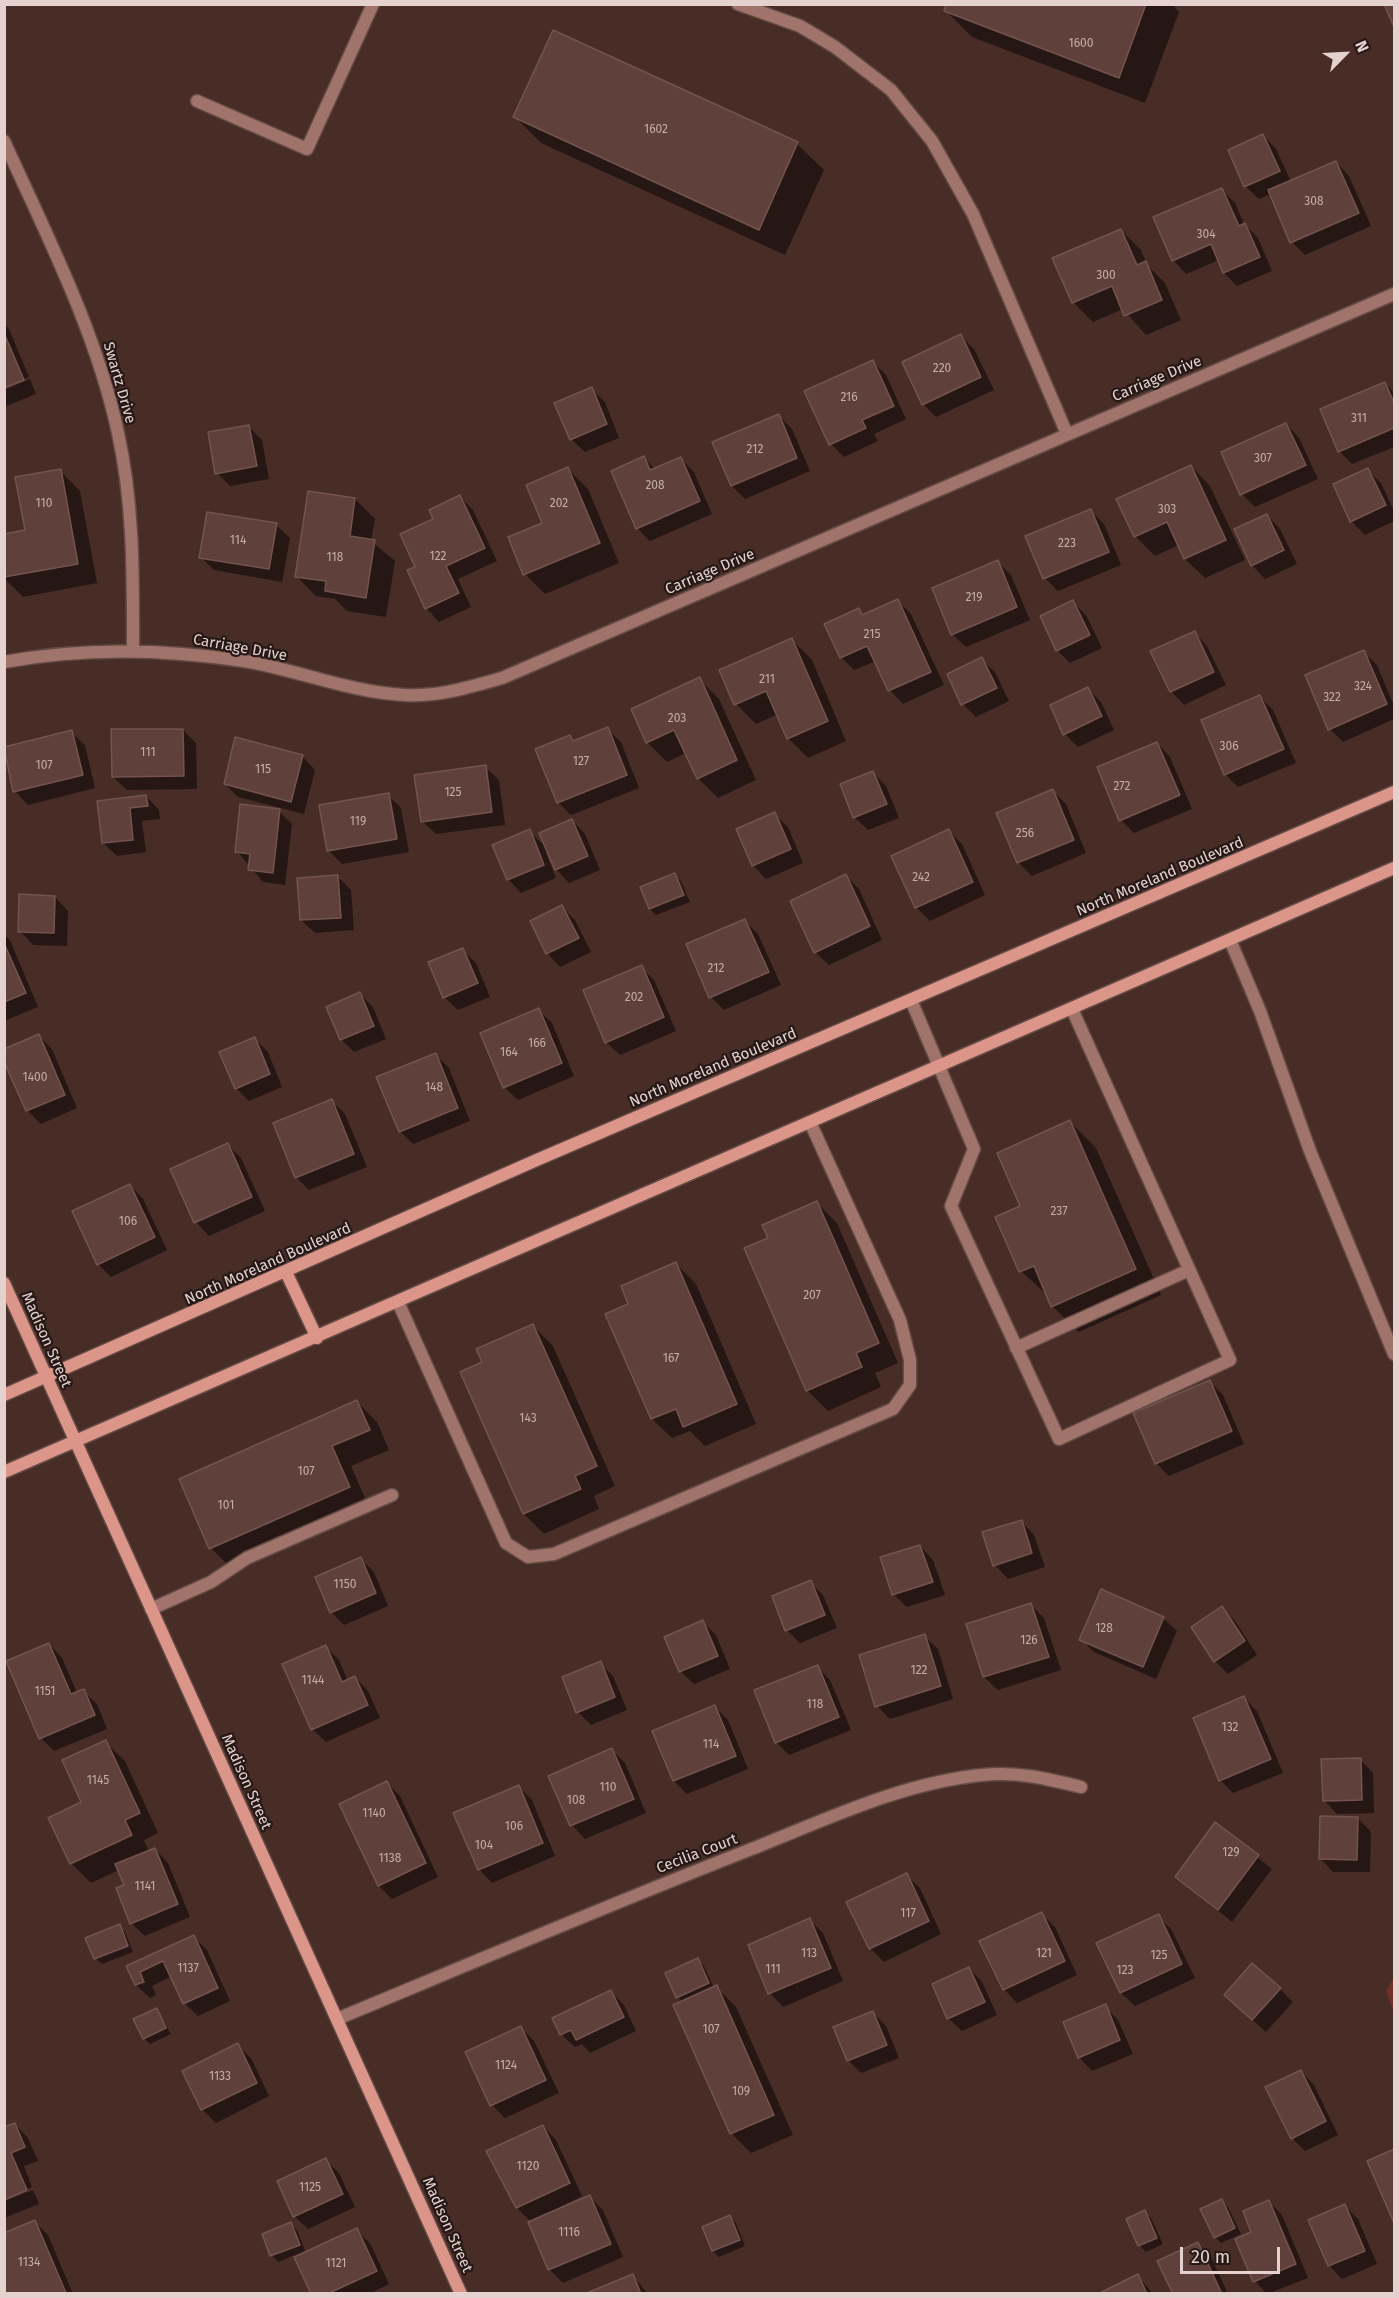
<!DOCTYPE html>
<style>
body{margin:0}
#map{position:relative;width:1399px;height:2298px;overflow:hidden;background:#482c26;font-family:"Fira Sans",sans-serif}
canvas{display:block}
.frame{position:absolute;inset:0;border:6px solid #e5d2ce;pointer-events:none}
.north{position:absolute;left:1315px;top:24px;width:60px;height:60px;-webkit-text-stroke:4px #251816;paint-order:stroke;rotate:66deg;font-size:16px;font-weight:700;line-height:24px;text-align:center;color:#e5d2ce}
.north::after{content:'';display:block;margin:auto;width:21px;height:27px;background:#e5d2ce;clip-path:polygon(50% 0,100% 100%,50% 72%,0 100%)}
.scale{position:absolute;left:1180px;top:2247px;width:100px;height:27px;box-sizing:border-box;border:3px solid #e5d2ce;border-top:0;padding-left:8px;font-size:18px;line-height:21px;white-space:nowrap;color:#e5d2ce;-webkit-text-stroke:4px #251816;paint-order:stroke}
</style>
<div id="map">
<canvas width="1399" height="2298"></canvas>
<div class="frame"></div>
<div class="north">N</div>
<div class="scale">20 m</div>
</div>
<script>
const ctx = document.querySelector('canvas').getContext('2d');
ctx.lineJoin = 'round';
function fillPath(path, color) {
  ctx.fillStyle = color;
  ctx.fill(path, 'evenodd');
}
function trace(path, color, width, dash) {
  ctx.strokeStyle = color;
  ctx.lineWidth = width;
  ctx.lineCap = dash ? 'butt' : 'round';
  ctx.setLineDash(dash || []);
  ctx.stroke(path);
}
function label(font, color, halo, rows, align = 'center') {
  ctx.font = font + ' "Fira Sans",sans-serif';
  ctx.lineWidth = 4.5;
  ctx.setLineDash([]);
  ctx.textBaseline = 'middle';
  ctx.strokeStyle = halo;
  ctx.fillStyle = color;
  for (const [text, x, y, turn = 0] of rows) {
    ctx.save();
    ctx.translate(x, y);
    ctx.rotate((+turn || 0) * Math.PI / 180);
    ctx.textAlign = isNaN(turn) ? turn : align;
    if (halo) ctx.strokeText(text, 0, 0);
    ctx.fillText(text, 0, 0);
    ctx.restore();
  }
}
fillPath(new Path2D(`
 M1394 1977V2013L1386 1991Z`), '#6f3026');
fillPath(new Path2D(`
 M948 4H1172L1179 12 1145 103 972 37 946 11Z
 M554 32 797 144 824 170 785 255 541 143 515 117Z
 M1263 135 1276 149 1291 182 1336 162 1349 176 1371 226 1305 255 1292 242 1271 194 1259 199 1245 186Z
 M1222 190 1235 203 1244 224 1258 238 1272 271 1237 286 1224 273 1219 260 1186 274 1173 260Z
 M1121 230 1141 250 1147 265 1165 283 1181 320 1146 335 1123 309 1093 322 1073 302Z
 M4 324 9 329 29 377 4 387Z
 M961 336 974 349 994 390 936 417 923 404Z
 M873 362 886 375 906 419 874 434 878 441 844 457 831 444Z
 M30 379 36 394 4 407V390Z
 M1385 383 1394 393V447L1352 464 1339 451Z
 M591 389 605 402 619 438 585 452 571 439Z
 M779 416 792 429 810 471 745 499 732 486Z
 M1286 424 1299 438 1318 479 1255 507 1242 494Z
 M249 427 262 440 269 479 230 486 217 473Z
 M644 458 655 469 680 458 694 472 712 514 650 541 637 528Z
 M1191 466 1210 486 1245 560 1205 578 1185 559 1179 545 1155 556 1135 536Z
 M568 469 588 489 619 563 545 594 525 574Z
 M1368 470 1381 483 1394 511V521L1365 535 1351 521 1335 485Z
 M60 471 80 491 97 583 23 597 4 578V535L27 531Z
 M460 497 473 510 497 561 458 579 471 607 439 622 426 608 417 567 435 519Z
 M355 499 375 519 371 541 395 561 386 617 347 611 335 599 316 596 296 576Z
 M1090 510 1104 524 1121 565 1058 591 1045 578Z
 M1267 515 1280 529 1297 564 1265 579 1252 565Z
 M276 525 290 538 282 582 214 570 201 557Z
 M997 562 1011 575 1030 620 966 647 952 634Z
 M898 601 911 614 944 685 903 704 890 690 876 661 854 670 841 657 859 610 865 616Z
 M1073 602 1086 615 1102 648 1070 663 1057 650Z
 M1194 632 1207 646 1226 685 1184 705 1171 691Z
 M792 640 812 660 846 741 808 758 788 738 778 714 756 724 736 704Z
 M1363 652 1377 665 1394 706V719L1343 742 1330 729Z
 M981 659 995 672 1009 701 976 717 963 704Z
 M699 679 719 699 756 780 718 798 698 778 686 753 667 762 647 742Z
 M1088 689 1101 702 1114 730 1078 747 1065 734Z
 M1260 697 1273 710 1296 763 1238 787 1225 774Z
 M607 729 621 742 639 788 571 815 558 802 570 737 575 742Z
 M183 730 196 743 197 789 127 790 113 777Z
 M71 732 85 745 95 788 28 805 15 791 4 749Z
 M1157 743 1170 757 1192 809 1134 833 1121 820Z
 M302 756 315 770 304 814 238 797 225 784Z
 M485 767 499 780 505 825 436 834 422 821Z
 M873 773 886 786 899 818 868 830 854 817Z
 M1053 791 1066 804 1086 853 1032 876 1019 863 998 814Z
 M388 795 401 808 409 852 342 864 328 850Z
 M146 796 159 810 160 819 142 821 146 852 117 856 103 843 99 802Z
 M279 811 292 824 285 885 263 882 237 851Z
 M774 814 788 827 803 863 766 879 753 865Z
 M572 820 585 834 600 870 569 883 556 869 549 852 546 853 556 878 521 893 508 879 529 831 548 849Z
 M949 831 962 844 985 895 930 921 917 908 893 856Z
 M675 875 681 881 690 902 656 915 650 909Z
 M846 876 859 889 882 940 829 965 815 952Z
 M338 877 351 890 354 930 315 933 301 920Z
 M55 897 68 911 67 946 33 945 20 931Z
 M562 907 575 920 591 952 560 967 547 953Z
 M744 920 758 934 781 985 724 1010 711 997Z
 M4 935 10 940 38 1007 4 1021Z
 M463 950 476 963 490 997 458 1010 444 997Z
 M641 967 654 980 676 1031 620 1055 606 1042Z
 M360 994 373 1007 386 1039 354 1052 341 1039Z
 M538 1010 552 1023 574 1076 518 1100 504 1087Z
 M39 1036 52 1049 77 1108 41 1124 27 1110 4 1058Z
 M255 1039 268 1052 282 1087 249 1101 236 1088Z
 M435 1054 449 1068 470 1121 413 1144 400 1131Z
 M332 1101 345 1114 367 1167 309 1190 296 1177Z
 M1070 1122 1096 1148 1161 1295 1079 1332 1052 1306 1048 1296 1021 1271 1022 1207Z
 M228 1145 241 1158 265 1211 209 1236 196 1222 172 1170Z
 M130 1185 143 1199 167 1250 111 1277 98 1264Z
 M817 1203 837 1223 898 1363 875 1373 881 1387 828 1411 808 1391 746 1249 770 1239Z
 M676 1264 696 1284 756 1424 705 1446 690 1431 672 1438 652 1419 607 1315 630 1305Z
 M533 1326 553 1346 615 1486 594 1496 599 1509 544 1534 524 1514 462 1373 484 1363Z
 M1210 1382 1223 1395 1244 1444 1169 1476 1156 1463Z
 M357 1402 377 1422 389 1450 351 1466 369 1507 231 1568 211 1548 181 1480Z
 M1021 1521 1034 1535 1045 1567 1008 1579 995 1565Z
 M920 1546 933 1560 945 1595 907 1607 893 1594Z
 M361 1559 374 1572 388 1606 344 1625 331 1612Z
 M810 1582 823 1595 837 1628 800 1643 787 1630Z
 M1031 1605 1044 1618 1061 1670 998 1690 984 1677Z
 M1222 1608 1235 1621 1257 1655 1228 1674 1215 1661Z
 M1163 1618 1177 1631 1156 1679 1094 1652 1081 1639Z
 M702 1622 716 1635 730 1669 694 1684 680 1671Z
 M924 1636 938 1649 953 1699 890 1719 877 1706Z
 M49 1644 62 1658 77 1693 83 1691 97 1704 107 1729 54 1751 41 1738Z
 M326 1647 339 1660 348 1681 355 1677 368 1691 380 1718 326 1742 312 1729Z
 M600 1663 613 1676 627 1710 591 1725 578 1712Z
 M817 1666 830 1680 851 1730 789 1755 776 1742Z
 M1244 1698 1257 1711 1283 1773 1233 1793 1220 1780Z
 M715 1707 728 1720 748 1769 687 1794 674 1781 654 1732Z
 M105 1742 125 1761 158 1833 144 1840 149 1852 155 1849 168 1863 190 1917 145 1936 131 1923 126 1886 119 1870 91 1883 71 1863 83 1803Z
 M612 1750 625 1763 646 1813 585 1839 572 1825 550 1776Z
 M1360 1759 1373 1773 1374 1813 1337 1814 1324 1800Z
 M387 1783 400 1796 438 1877 392 1899 379 1886 341 1805Z
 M519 1787 532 1800 555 1856 492 1883 479 1869Z
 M1358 1818 1371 1832 1370 1872H1333L1320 1858Z
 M1216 1824 1272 1869 1232 1922 1177 1877Z
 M906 1875 920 1888 941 1934 884 1962 870 1948 848 1903Z
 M1041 1913 1055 1927 1077 1975 1017 2003 1004 1989Z
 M1158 1916 1171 1929 1195 1978 1135 2006 1121 1993 1098 1943Z
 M810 1920 823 1933 843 1981 783 2007 770 1993 750 1946Z
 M119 1926 125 1932 133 1952 102 1964 95 1958Z
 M194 1937 207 1950 230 2001 198 2016 184 2003 172 1976 152 1986 156 1995 150 1998 136 1985 128 1967Z
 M698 1960 704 1966 714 1988 716 1987 736 2007 793 2135 751 2153 731 2133 683 2002 677 1997Z
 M969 1968 982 1982 997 2015 962 2031 948 2018Z
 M1280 1989 1293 2002 1266 2032 1239 2008Z
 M611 1992 624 2005 636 2031 590 2053 582 2044 575 2047 561 2034Z
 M1105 2006 1118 2020 1133 2054 1092 2071 1079 2057Z
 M156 2010 171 2034 150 2044 144 2038Z
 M872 2012 886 2026 899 2058 861 2073 848 2060Z
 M521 2028 534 2041 559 2093 505 2118 492 2105Z
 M237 2045 251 2058 269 2096 216 2123 202 2109Z
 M1301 2071 1314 2085 1338 2135 1305 2151 1292 2138Z
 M4 2120 8 2127 15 2124 28 2138 38 2161 24 2166 32 2187 4 2198Z
 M543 2126 556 2140 582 2196 558 2208 560 2210 590 2197 603 2210 623 2257 563 2283 549 2269 531 2222 517 2208Z
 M1394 2151V2219L1369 2161Z
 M326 2160 339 2173 355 2207 308 2229 294 2216Z
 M33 2190 39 2204 4 2218V2201Z
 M1222 2201 1228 2207 1241 2234 1221 2243 1215 2237Z
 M1269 2202 1282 2215 1308 2278 1267 2294 1255 2281 1253 2233Z
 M1345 2206 1358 2219 1377 2264 1342 2279 1329 2265Z
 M1145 2212 1151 2218 1163 2244 1146 2252 1139 2245Z
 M730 2217 736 2223 745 2246 719 2257 713 2251 704 2228Z
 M35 2222 48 2235 73 2294H4Z
 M291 2224 297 2230 306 2253 356 2230 370 2243 389 2284 369 2294H313L295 2255 278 2262 272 2255 263 2235Z
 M1198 2244 1211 2257 1228 2294H1174Z
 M632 2275 648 2294H591Z
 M1138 2276 1153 2294H1101Z`), '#0007');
const building = new Path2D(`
 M946 4H1146L1119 78 944 11Z
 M1384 4H1394V27Z
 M553 30 798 142 759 230 513 117Z
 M1263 134 1280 171 1244 187 1228 150Z
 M1336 161 1359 213 1290 243 1268 190Z
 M1222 188 1239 226 1245 223 1260 257 1223 273 1211 244 1172 261 1153 217Z
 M1121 229 1137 265 1146 261 1162 300 1124 316 1112 286 1072 303 1052 258Z
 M4 333 24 380 4 388Z
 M961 334 981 377 922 405 902 362Z
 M873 360 894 406 862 420 866 428 829 445 804 391Z
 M1385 382 1394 403V428L1338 452 1320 409Z
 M592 387 607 424 570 440 554 403Z
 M779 414 797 458 731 486 712 442Z
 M1286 423 1306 465 1240 495 1221 452Z
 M249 425 257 466 215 474 208 432Z
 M644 456 650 470 681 457 700 501 636 529 611 471Z
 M1191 465 1226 540 1184 559 1167 522 1134 537 1116 499Z
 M568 467 600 543 523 575 508 537 542 523 526 485Z
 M1368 468 1386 505 1350 522 1333 484Z
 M61 469 78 564 4 577V534L25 530 15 477Z
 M308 491 355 498 350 536 375 540 366 598 325 591 326 581 295 577Z
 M460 495 485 548 446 566 459 593 425 609 407 570 415 567 400 534 433 519 429 510Z
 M1091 509 1109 552 1043 579 1025 536Z
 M207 512 277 523 269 569 199 558Z
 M1267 514 1284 550 1251 566 1234 529Z
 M998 560 1017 607 951 635 932 588Z
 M898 599 931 672 888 691 867 646 840 658 824 624 859 608 862 615Z
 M1073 600 1090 635 1056 651 1040 616Z
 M1195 631 1214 672 1170 692 1150 651Z
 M792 638 828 721 787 739 766 691 734 705 719 670Z
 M1364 650 1387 704 1328 730 1305 675Z
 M982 657 997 688 961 705 947 674Z
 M700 677 737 760 697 779 674 730 646 743 631 709Z
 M1088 687 1102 716 1063 735 1050 705Z
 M1260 695 1284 749 1224 775 1201 720Z
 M608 727 627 775 557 803 535 749 570 735 573 741Z
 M111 729H183L184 776 112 777Z
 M72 730 83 775 13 792 4 747Z
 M235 737 303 755 291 802 224 784Z
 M1157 742 1180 795 1119 821 1097 767Z
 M486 765 492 812 421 822 414 775Z
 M873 771 887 804 853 818 840 784Z
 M1053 789 1074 840 1017 863 996 813Z
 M389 793 397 839 327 851 319 805Z
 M146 795 148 806 130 808 133 840 102 843 97 801Z
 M240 804 280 809 273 873 248 870 250 854 235 852Z
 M775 812 791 849 752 866 736 829Z
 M572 819 588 856 555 870 539 833Z
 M530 829 544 865 507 880 492 845Z
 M949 829 973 882 915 908 891 856Z
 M675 873 684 895 649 909 640 887Z
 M846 874 870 926 814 953 790 901Z
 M338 875 341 918 300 920 297 878Z
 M19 894 55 896 54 933 18 932Z
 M562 905 579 938 546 954 530 921Z
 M745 919 769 972 709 998 686 944Z
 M4 943 26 993 4 1002Z
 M463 948 478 983 443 998 428 962Z
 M642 965 664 1017 605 1043 583 990Z
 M360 992 374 1026 340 1040 326 1007Z
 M539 1008 562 1063 503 1088 480 1033Z
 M39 1034 65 1095 26 1111 4 1062V1049Z
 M255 1037 270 1074 235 1089 219 1052Z
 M436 1053 458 1108 399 1132 376 1077Z
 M332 1099 354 1154 295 1178 273 1123Z
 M1070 1120 1136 1269 1051 1307 1034 1266 1019 1272 995 1217 1020 1206 997 1153Z
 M228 1143 252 1197 194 1223 170 1169Z
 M130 1184 155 1237 97 1265 72 1211Z
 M817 1201 879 1343 856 1353 862 1367 806 1391 744 1248 768 1238 762 1225Z
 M676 1262 737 1404 683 1427 676 1409 651 1419 605 1314 628 1304 621 1286Z
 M533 1324 597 1466 575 1476 581 1489 523 1514 460 1372 482 1362 476 1349Z
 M1210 1380 1232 1431 1155 1464 1133 1413Z
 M357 1400 370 1430 332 1446 350 1487 209 1549 179 1479Z
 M1022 1520 1032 1553 993 1566 982 1532Z
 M920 1545 933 1582 892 1595 880 1557Z
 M361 1557 376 1593 330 1613 315 1577Z
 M811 1580 825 1615 785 1631 772 1596Z
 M1101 1589 1164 1617 1143 1667 1079 1640Z
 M1031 1603 1049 1657 983 1677 966 1624Z
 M1222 1606 1245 1641 1214 1662 1191 1627Z
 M703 1620 718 1656 679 1672 664 1637Z
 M925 1634 941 1686 875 1707 859 1655Z
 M49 1643 71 1694 84 1689 95 1715 39 1739 6 1661Z
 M326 1645 342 1682 355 1676 368 1705 311 1730 282 1664Z
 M601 1661 615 1697 576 1713 562 1677Z
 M818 1665 839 1717 775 1743 754 1690Z
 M1244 1696 1271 1759 1219 1781 1193 1718Z
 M715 1705 736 1756 673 1781 652 1731Z
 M106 1740 140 1813 125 1820 132 1835 70 1864 48 1818 81 1802 62 1760Z
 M612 1748 634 1799 570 1826 548 1776Z
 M1361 1758 1362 1800 1323 1801 1321 1759Z
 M387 1781 426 1863 378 1886 339 1804Z
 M519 1785 543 1843 478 1870 453 1813Z
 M1320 1816 1358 1817 1357 1860 1319 1859Z
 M1215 1822 1259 1855 1218 1910 1175 1877Z
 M155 1848 178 1904 130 1924 116 1888 124 1885 115 1864Z
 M907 1873 929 1921 869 1949 846 1902Z
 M1042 1912 1065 1961 1003 1990 979 1941Z
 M1159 1914 1182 1964 1120 1993 1096 1943Z
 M810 1918 831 1968 768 1994 748 1945Z
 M120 1924 128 1946 94 1959 85 1938Z
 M194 1935 218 1988 183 2004 163 1961 140 1972 144 1982 135 1985 126 1966Z
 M698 1958 709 1983 676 1998 665 1973Z
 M1252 1963 1281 1988 1252 2020 1224 1995Z
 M969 1967 985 2002 947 2019 932 1984Z
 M717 1985 774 2115 730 2134 673 2005Z
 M611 1990 624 2017 576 2040 571 2030 560 2035 552 2018Z
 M1106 2004 1120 2040 1078 2058 1063 2022Z
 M157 2008 166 2028 143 2039 133 2019Z
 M873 2011 887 2045 847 2061 833 2027Z
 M521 2026 546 2080 490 2106 465 2052Z
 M238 2043 257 2083 201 2110 182 2071Z
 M1301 2070 1326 2121 1291 2139 1265 2087Z
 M15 2123 25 2147 11 2153 27 2190 4 2200V2127Z
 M543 2125 570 2183 516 2208 486 2151Z
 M1394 2149V2223L1367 2161Z
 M326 2158 343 2194 293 2217 277 2181Z
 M590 2195 611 2244 548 2270 528 2222Z
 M1222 2199 1235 2228 1214 2238 1200 2209Z
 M1269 2200 1296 2264 1253 2282 1235 2239 1251 2232 1243 2211Z
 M1345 2204 1365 2251 1328 2266 1308 2220Z
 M1145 2210 1157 2238 1138 2246 1126 2219Z
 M730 2215 740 2240 712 2251 702 2227Z
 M35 2220 66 2293 4 2294V2233Z
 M291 2222 300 2245 270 2256 262 2234Z
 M357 2228 377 2271 327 2294H311L294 2257Z
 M1198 2242 1222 2294H1173L1157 2261Z
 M633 2274 641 2294H590L589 2292Z
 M1138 2274 1147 2294H1098Z`);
fillPath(building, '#5f403a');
trace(building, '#74544e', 1.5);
const lane = new Path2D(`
 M738 4 800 26 835 47 891 90 932 141 973 214 1067 434
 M197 101 307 149 373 4
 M1230 940 1260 1011 1310 1151 1394 1354
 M911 1000 974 1149 951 1206 1059 1439 1230 1360 1072 1009
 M398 1302 506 1543 528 1557 554 1554 893 1409 910 1385V1360L900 1320 810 1122
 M1016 1348 1189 1270
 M151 1609 211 1582 247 1558 392 1495`);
const street = new Path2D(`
 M4 141C47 236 96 331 118 433 134 505 133 578 133 651
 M4 662C84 647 165 649 244 661 298 670 349 692 404 695 438 697 470 687 502 678L1394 294
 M337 2019C474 1962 611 1904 749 1850 825 1820 901 1783 982 1775 1016 1771 1049 1779 1081 1787`);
const secondary = new Path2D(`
 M286 1272 317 1338
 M4 1283 461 2294
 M4 1395 539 1159 1394 792
 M4 1472 1394 868`);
trace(lane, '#644a44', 15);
trace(street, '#644a44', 15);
trace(secondary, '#644a44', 15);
trace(lane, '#a0736b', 12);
trace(street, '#a0736b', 12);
trace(secondary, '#dc9689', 12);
label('12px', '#c4aea9', null, [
 ["1600",1081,44],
 ["1602",656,130],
 ["308",1314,202],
 ["304",1206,235],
 ["300",1106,276],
 ["220",942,369],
 ["216",849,398],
 ["311",1359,419],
 ["212",755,450],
 ["307",1263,459],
 ["208",655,486],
 ["110",44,504],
 ["202",559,504],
 ["303",1167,510],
 ["114",238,541],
 ["223",1067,544],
 ["122",438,557],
 ["118",335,558],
 ["219",974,598],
 ["215",872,635],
 ["211",767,680],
 ["324",1363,687],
 ["322",1332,698],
 ["203",677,719],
 ["306",1229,747],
 ["111",148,753],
 ["127",581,762],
 ["107",44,766],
 ["115",263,770],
 ["272",1122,787],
 ["125",453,793],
 ["119",358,822],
 ["256",1025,834],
 ["242",921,878],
 ["212",716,969],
 ["202",634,998],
 ["166",537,1044],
 ["164",509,1053],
 ["1400",35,1078],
 ["148",434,1088],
 ["237",1059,1212],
 ["106",128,1222],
 ["207",812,1296],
 ["167",671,1359],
 ["143",528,1419],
 ["107",306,1472],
 ["101",226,1506],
 ["1150",345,1585],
 ["128",1104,1629],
 ["126",1029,1641],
 ["122",919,1671],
 ["1144",313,1681],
 ["1151",45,1692],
 ["118",815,1705],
 ["132",1230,1728],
 ["114",711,1745],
 ["1145",98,1781],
 ["110",608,1788],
 ["108",576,1801],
 ["1140",374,1814],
 ["106",514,1827],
 ["104",484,1846],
 ["129",1231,1853],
 ["1138",390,1859],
 ["1141",145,1887],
 ["117",908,1914],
 ["113",809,1954],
 ["121",1044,1954],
 ["125",1159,1956],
 ["1137",188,1969],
 ["111",773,1970],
 ["123",1125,1971],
 ["107",711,2030],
 ["1124",506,2066],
 ["1133",220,2077],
 ["109",741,2092],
 ["1120",528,2167],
 ["1125",310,2188],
 ["1116",569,2233],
 ["1134",29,2263],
 ["1121",336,2264]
]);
label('15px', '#e5d2ce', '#251816', [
 ["Carriage Drive",1157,379,-23],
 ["Swartz Drive",119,383,74],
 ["Carriage Drive",710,572,-23],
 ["Carriage Drive",240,648,10],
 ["North Moreland Boulevard",1160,877,-23],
 ["North Moreland Boulevard",713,1068,-23],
 ["North Moreland Boulevard",268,1264,-24],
 ["Madison Street",46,1340,66],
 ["Madison Street",246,1782,66],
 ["Cecilia Court",697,1854,-21],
 ["Madison Street",447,2225,66]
]);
</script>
